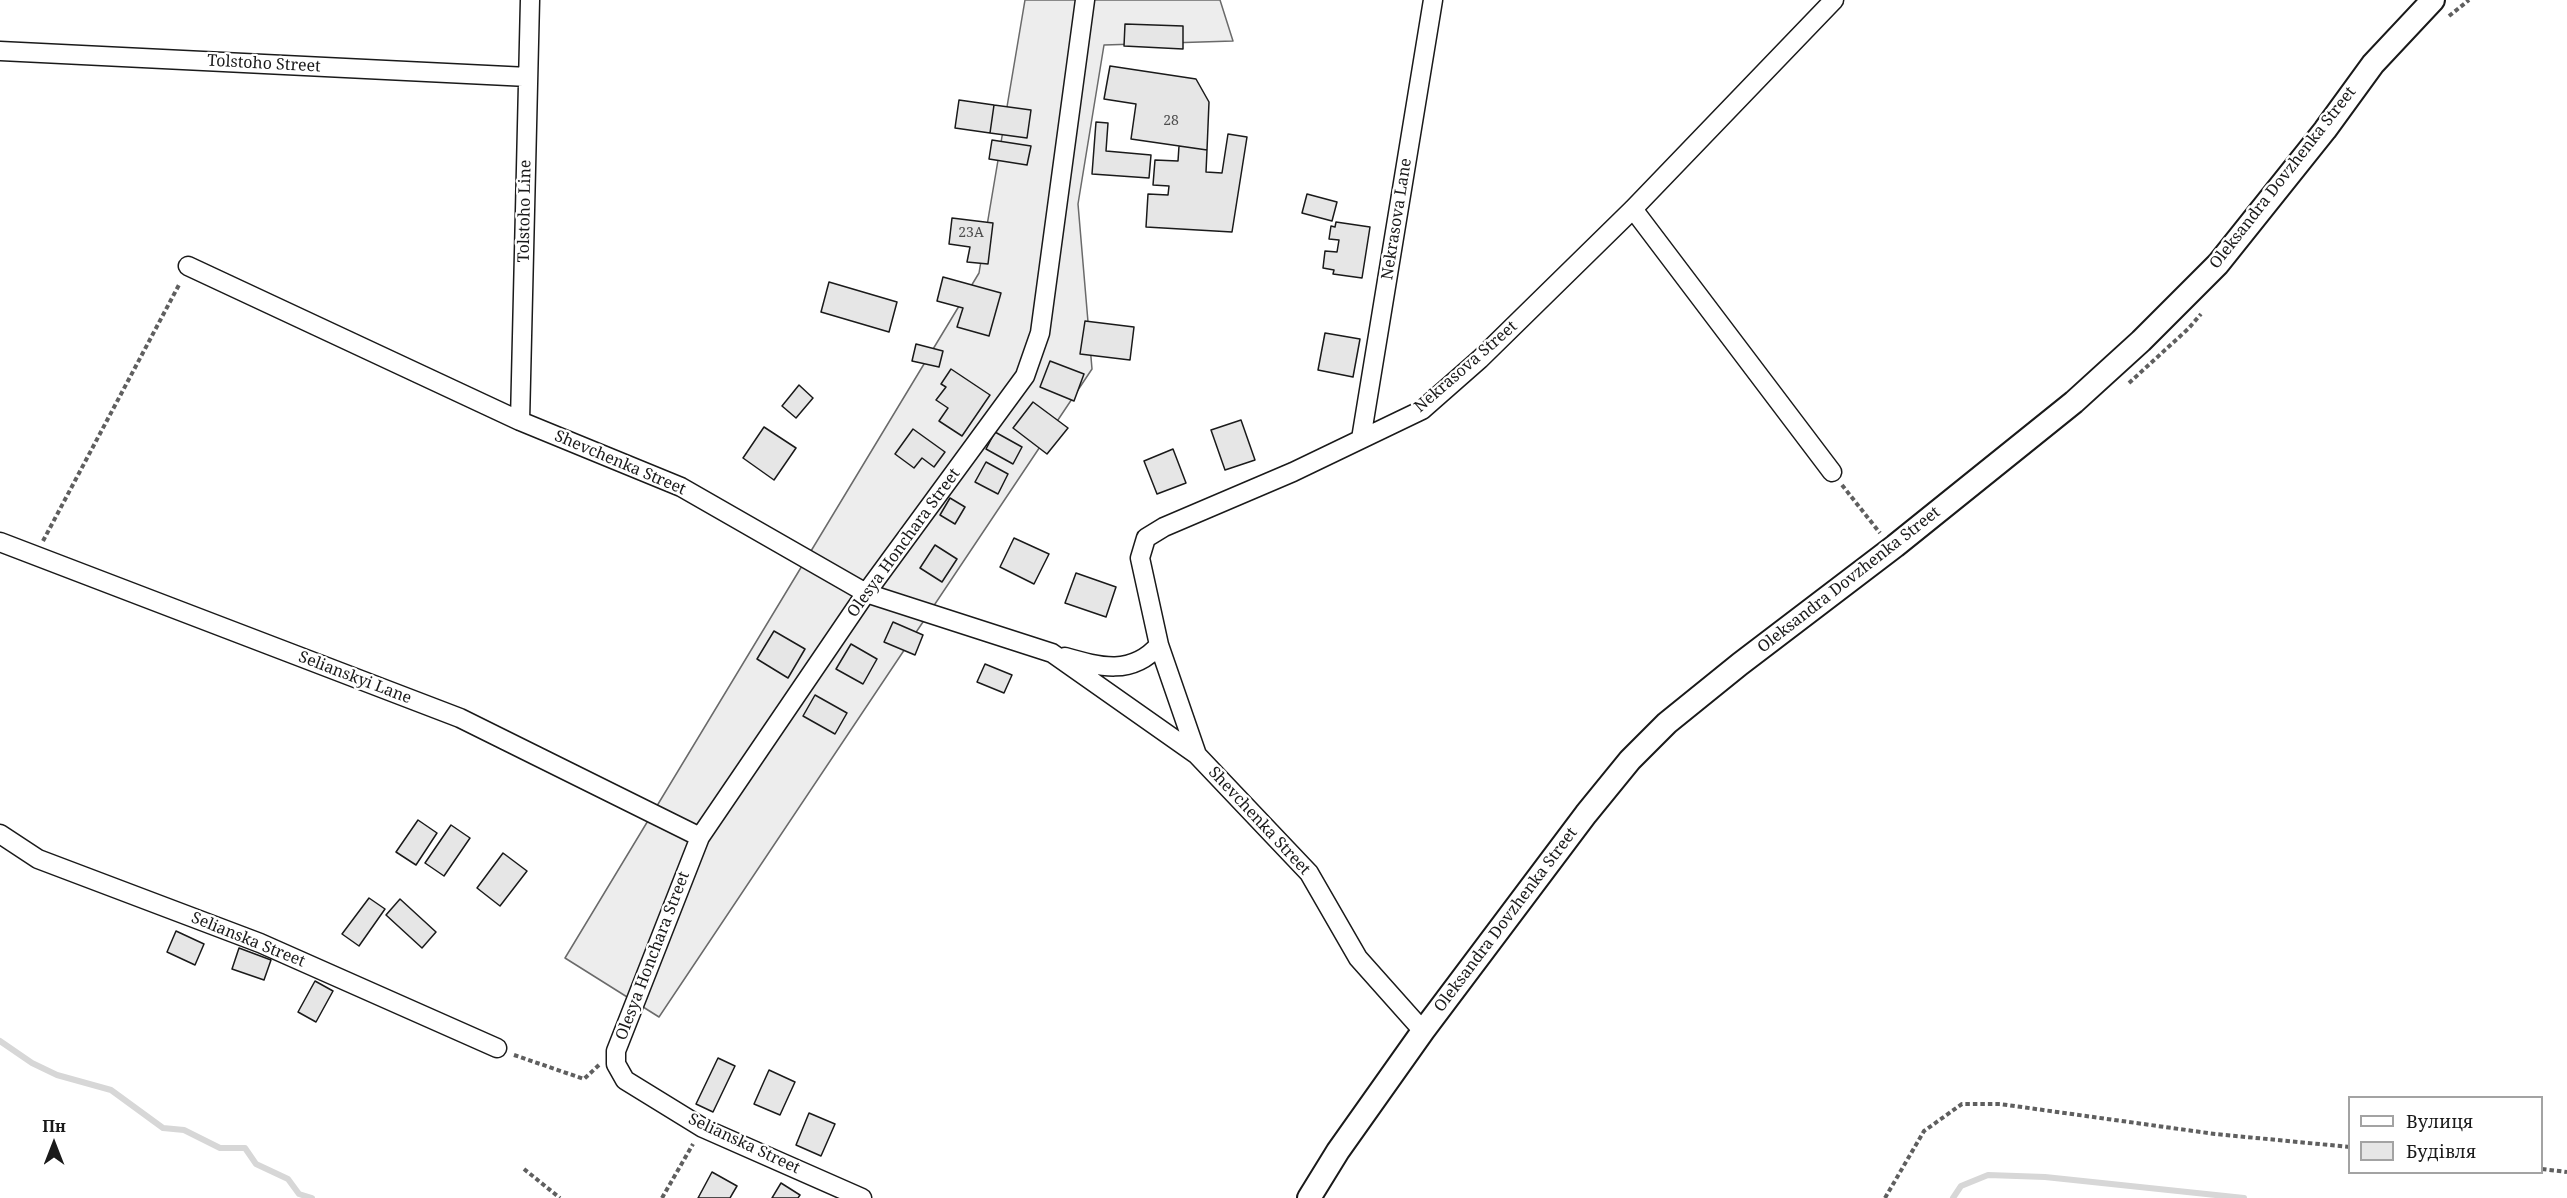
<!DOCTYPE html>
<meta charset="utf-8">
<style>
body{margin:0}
#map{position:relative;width:2567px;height:1198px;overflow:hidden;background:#fff;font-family:"Noto Serif",serif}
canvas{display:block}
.legend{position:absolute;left:2348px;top:1096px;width:195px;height:78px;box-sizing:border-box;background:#fff;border:2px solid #a3a3a3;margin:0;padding:8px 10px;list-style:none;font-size:18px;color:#1a1a1a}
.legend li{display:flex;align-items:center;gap:12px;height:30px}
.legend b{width:30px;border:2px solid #a3a3a3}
.north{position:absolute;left:24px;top:1114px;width:60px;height:60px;-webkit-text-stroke:4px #fff;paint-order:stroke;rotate:0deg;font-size:16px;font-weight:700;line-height:24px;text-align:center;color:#1a1a1a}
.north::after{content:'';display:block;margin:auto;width:21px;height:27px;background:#1a1a1a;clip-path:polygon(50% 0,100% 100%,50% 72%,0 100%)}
</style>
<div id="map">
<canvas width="2567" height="1198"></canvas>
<ul class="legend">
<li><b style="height:8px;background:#fff"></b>Вулиця</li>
<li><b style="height:16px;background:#e6e6e6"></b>Будівля</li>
</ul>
<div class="north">Пн</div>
</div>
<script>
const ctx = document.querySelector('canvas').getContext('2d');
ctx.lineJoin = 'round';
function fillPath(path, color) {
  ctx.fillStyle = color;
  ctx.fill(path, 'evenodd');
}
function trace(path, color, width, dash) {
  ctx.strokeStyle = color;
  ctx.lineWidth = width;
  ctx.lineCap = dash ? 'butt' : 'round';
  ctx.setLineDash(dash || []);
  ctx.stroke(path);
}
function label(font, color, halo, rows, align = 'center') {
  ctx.font = font + ' "Noto Serif",serif';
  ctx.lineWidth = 4.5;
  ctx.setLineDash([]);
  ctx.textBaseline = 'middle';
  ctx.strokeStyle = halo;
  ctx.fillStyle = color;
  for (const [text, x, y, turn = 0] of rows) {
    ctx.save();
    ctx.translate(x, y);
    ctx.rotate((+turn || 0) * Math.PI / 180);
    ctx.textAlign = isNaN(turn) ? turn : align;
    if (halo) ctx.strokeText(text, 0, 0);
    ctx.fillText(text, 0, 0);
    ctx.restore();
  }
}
const built = new Path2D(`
 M1025 0H1220L1233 41 1104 45 1078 204 1092 369 659 1017 565 958 979 273Z`);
fillPath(built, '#ededed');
trace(built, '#6a6a6a', 1.5);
trace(new Path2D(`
 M0 1041 32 1063 57 1075 111 1090 163 1128 184 1130 220 1148H245L256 1164 288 1179 299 1194 312 1198
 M1953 1198 1961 1186 1988 1175 2045 1177 2244 1198`), '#d7d7d7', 6);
const building = new Path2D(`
 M1125 24 1183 26V49L1124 46Z
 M1110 66 1196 79 1209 102 1207 150 1131 139 1136 104 1104 99Z
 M959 100 994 105 990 133 955 128Z
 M994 105 1031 110 1027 138 990 133Z
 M1096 122 1108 123 1106 151 1151 155 1149 178 1092 174Z
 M1228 134 1247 137 1232 232 1146 227 1148 194 1168 195 1169 186 1153 185 1155 160 1178 161 1179 146 1207 150 1206 172 1222 173Z
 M992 140 1031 146 1027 165 989 159Z
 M1307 194 1337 202 1332 221 1302 213Z
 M952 218 993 223 988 264 967 262 970 247 949 244Z
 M1336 222 1370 227 1362 278 1333 274 1334 270 1323 268 1325 251 1337 252 1339 240 1329 239 1331 226 1335 227Z
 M943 277 1001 293 989 336 957 327 963 308 937 301Z
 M829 282 897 302 889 332 821 312Z
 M1085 321 1134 327 1130 360 1080 354Z
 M1325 333 1360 339 1353 377 1318 370Z
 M916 344 943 351 939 367 912 361Z
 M1050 361 1084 374 1074 401 1040 387Z
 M951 369 990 395 962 436 939 421 948 408 936 400 946 387 941 384Z
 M799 385 813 398 796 418 782 406Z
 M1033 402 1068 428 1047 454 1013 428Z
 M1241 420 1255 460 1225 470 1211 430Z
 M764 427 796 448 774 480 743 458Z
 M913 429 945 452 934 467 922 458 914 468 895 454Z
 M995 432 1022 447 1013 464 986 449Z
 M1173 449 1186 483 1157 494 1144 461Z
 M986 462 1008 474 998 494 975 482Z
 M950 498 965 507 955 524 940 515Z
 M1014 538 1049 554 1034 584 1000 567Z
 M935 545 957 559 942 582 920 568Z
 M1076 573 1116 587 1106 617 1065 603Z
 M893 622 923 635 915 655 884 642Z
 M774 631 805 649 788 678 757 659Z
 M851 644 877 659 863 684 836 669Z
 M985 664 1012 675 1004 693 977 682Z
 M815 695 847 713 835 734 803 716Z
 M418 820 437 833 416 865 396 852Z
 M451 825 470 838 444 876 425 863Z
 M503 853 527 871 500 906 477 888Z
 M369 898 385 909 359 946 342 934Z
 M400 899 436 932 422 948 386 915Z
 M176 931 204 944 195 965 167 952Z
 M239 948 271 960 264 980 232 969Z
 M315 981 333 991 316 1022 298 1012Z
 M718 1058 735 1066 713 1112 696 1104Z
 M769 1070 795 1082 780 1115 754 1104Z
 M809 1113 835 1124 821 1156 796 1145Z
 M712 1172 737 1186 730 1198H698Z
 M781 1183 800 1195 798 1198H772Z`);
fillPath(building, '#e6e6e6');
trace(building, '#1a1a1a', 1.5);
const minor = new Path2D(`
 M0 51 528 77
 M1633 209 1832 472
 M188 266 520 421 681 487 866 593 1052 653 1197 755 1309 873 1358 958 1423 1031
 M520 421 530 0
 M1361 439 1433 0
 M0 542 460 718 700 837
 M1065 657C1100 667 1132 676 1159 645
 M1197 755 1159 645 1140 558 1146 538 1164 527 1293 472 1422 410 1480 359 1633 209 1834 0
 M0 834 38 859 260 943 497 1048
 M862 1198 703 1128 625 1080 616 1064V1051L700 837 866 593 1025 376 1040 333 1085 0`);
const tertiary = new Path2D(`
 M1309 1198 1338 1151 1423 1031 1586 814 1630 760 1667 723 1740 664 1895 546 2074 402 2141 341 2218 264 2325 130 2373 64 2433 0`);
trace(minor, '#1a1a1a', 21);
trace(tertiary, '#1a1a1a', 26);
trace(new Path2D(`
 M2449 16 2469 0
 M2129 383 2188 329 2201 314
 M1842 485 1880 533
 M43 541 180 283
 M514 1055 584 1079 599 1065
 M524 1169 560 1198
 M2542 1169 2567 1172
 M662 1198 693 1144
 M1885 1198 1924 1131 1962 1104H2000L2215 1134 2350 1147`), '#5f5f5f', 4, [4.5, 3]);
trace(minor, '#fff', 18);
trace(tertiary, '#fff', 22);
label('14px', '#4d4d4d', null, [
 ["28",1171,121],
 ["23А",971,233]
]);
label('16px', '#1a1a1a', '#fff', [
 ["Tolstoho Street",264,64,3],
 ["Oleksandra Dovzhenka Street",2283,178,-52],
 ["Tolstoho Line",525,211,-89],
 ["Nekrasova Lane",1397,219,-81],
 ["Nekrasova Street",1466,367,-41],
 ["Shevchenka Street",620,463,23],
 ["Olesya Honchara Street",904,543,-54],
 ["Oleksandra Dovzhenka Street",1849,580,-38],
 ["Selianskyi Lane",355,678,21],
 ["Shevchenka Street",1259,821,47],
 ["Oleksandra Dovzhenka Street",1506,920,-53],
 ["Selianska Street",248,940,22],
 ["Olesya Honchara Street",653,956,-69],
 ["Selianska Street",744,1144,25]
]);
</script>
